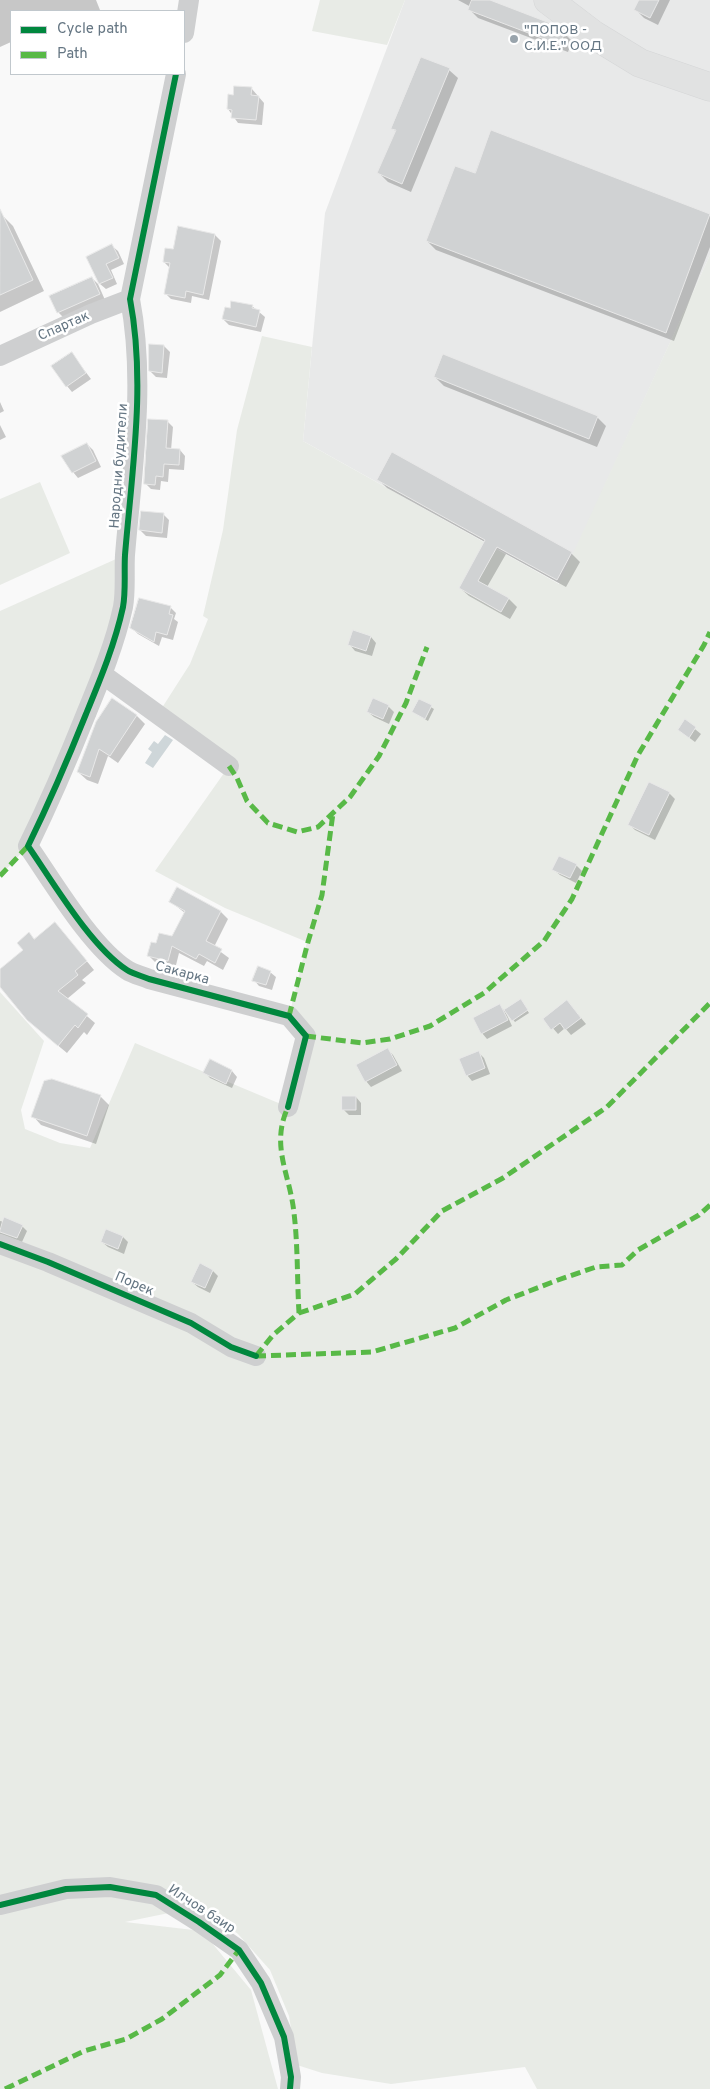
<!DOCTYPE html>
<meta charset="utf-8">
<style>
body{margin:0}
#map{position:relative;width:710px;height:2089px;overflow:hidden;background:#f9f9f9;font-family:Overpass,sans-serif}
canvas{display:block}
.legend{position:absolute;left:10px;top:10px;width:175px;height:65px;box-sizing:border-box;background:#fff;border:1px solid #c1c8cd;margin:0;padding:6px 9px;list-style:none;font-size:15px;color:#657683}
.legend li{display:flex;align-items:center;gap:10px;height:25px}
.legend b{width:25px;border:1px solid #c1c8cd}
</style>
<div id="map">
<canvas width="710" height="2089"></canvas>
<ul class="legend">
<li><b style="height:6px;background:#00873e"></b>Cycle path</li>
<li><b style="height:6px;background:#58b947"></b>Path</li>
</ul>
</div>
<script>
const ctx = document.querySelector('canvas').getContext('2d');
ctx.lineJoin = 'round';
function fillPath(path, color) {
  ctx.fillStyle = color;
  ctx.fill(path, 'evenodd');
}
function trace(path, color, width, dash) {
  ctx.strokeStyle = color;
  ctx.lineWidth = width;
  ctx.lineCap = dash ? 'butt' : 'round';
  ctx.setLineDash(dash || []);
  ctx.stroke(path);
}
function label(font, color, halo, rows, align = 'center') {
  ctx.font = font + ' Overpass,sans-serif';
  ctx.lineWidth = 5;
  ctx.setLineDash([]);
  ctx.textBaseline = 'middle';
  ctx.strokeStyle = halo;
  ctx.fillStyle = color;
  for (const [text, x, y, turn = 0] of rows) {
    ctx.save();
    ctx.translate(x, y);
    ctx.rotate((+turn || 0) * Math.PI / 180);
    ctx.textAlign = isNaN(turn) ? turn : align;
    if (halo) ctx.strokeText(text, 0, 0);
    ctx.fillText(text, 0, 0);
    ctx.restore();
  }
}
fillPath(new Path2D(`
 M405 0H710V255L560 584 303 441 325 213Z`), '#e8e9e9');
fillPath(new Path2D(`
 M320 0H405L387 45 312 31Z
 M710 255V2089H537L525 2067 391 2084 322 2073 297 2065 289 2016 270 1970 238 1934 203 1906 125 1922 202 1931 251 1990 278 2089H0V992L44 1041 21 1110 25 1129 60 1143 90 1148 135 1043 288 1107 306 1036 289 1016 307 942 225 908 155 871 229 766 158 714 190 664 208 619 203 616 223 530 237 430 262 336 312 347 303 441 559 584Z
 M40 482 70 553 0 585V499Z
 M125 555 123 606 28 846 0 876V611Z`), '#e8ebe6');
fillPath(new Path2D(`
 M165 735 173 740 153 768 145 763 152 752 148 749 154 741 158 744Z`), '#ced6d9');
fillPath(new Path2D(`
 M0 0H96L100 10 11 11V42L0 47Z
 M458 0H486L564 33 572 41 568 52 478 18 470 10 471 7Z
 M641 0H670L658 25 644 18 636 10Z
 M449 70 458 78 411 192 388 182 379 173 396 132 393 128Z
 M252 89 264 103 262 125 238 123 228 109 234 96Z
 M492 132 710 215V247L674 341 436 250 427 241 475 175Z
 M0 215H2L13 226 44 291 0 312Z
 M179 228 215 235 221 241 209 300 192 296 191 303 171 299 165 293 170 268 164 262 174 251Z
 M112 246 118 251 124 264 111 270 117 284 106 289 100 284 88 258Z
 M92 278 98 284 105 300 64 318 58 312Z
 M252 306 265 317 261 332 229 325 223 319 231 309Z
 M150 345 164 346 170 352 167 378 156 377 150 371Z
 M72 354 91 379 72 392 67 386Z
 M435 377 597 417 606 426 597 447 444 386Z
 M0 402 4 411 0 413Z
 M168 422 173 427 171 450H180L185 456 184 470 169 469 168 482 161 481 160 490 151 489 145 483Z
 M0 425 6 437 0 440Z
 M87 444 93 450 101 467 78 478 73 472Z
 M393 454 571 553 580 562 566 587 506 554 487 587 509 599 517 607 510 619 469 596 460 588 485 542 387 488 379 480Z
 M163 514 169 520 167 538 146 536 140 530Z
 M170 607 176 613 174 619 178 622 173 640 162 637 159 646 138 634 132 628Z
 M354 632 371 637 376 643 372 656 355 651 350 645Z
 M112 699 137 716 145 724 118 763 108 756 98 784 87 780 78 772Z
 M419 700 434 709 428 721 413 712Z
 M388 706 394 712 389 724 374 717 368 712Z
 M685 721 701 734 695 742 679 730Z
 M669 793 675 799 655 840 635 830 629 824Z
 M576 865 582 871 576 883 560 875 554 870Z
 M171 902 221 912 228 919 214 947 229 958 223 970 207 961 204 966 179 953 175 969 157 964 149 956 157 945 172 938 185 913Z
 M63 932 94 970 82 980 86 983 67 999 95 1023 87 1035 84 1032 67 1053 37 1028 0 985V971L35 941Z
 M270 972 276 977 272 990 259 986 254 980Z
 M521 1001 529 1013 515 1022 506 1011H505L512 1026 487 1039 482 1033 499 1006 505 1011Z
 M572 1007 586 1024 571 1035 565 1028 558 1034 545 1019Z
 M387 1049 393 1055 402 1071 371 1087 366 1081Z
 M479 1053 484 1058 490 1074 472 1081 467 1075Z
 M210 1061 232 1071 237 1077 232 1088 210 1078 205 1072Z
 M52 1080 101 1097 109 1105 96 1144 41 1125 33 1116Z
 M356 1097 361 1103V1115H349L343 1109Z
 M0 1221 22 1226 27 1231 22 1242 0 1234Z
 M107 1230 123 1237 128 1242 124 1254 108 1247 102 1242Z
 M213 1271 218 1276 210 1293 198 1287 192 1282Z`), '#0003');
const building = new Path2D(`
 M472 0H490L555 25 565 32 560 45 468 10Z
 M639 0H659L650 18 634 10Z
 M421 57 450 68 402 184 377 173 396 130 391 129Z
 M234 86 252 87 251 95 259 96 256 120 231 118 232 110 227 109 228 94 233 95Z
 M491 130 710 214 666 333 426 241 455 166 475 173Z
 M0 209 33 280 0 295Z
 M178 226 215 234 203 295 186 291 185 298 164 294 170 263 163 262 165 248 173 249Z
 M112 244 119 258 106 264 113 278 99 284 86 257Z
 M92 277 100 294 57 313 49 296Z
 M231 301 253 305 252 308 260 310 256 327 222 319 225 307 230 308Z
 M149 344 164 345 162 373 149 371Z
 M72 352 86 373 66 387 51 366Z
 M443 354 598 416 589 439 434 377Z
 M148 419 168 420 166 448 180 449 179 465 164 464 163 477 156 476 155 485 144 484Z
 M87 443 96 461 72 473 61 456Z
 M392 452 572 552 557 580 497 547 478 581 509 598 501 612 459 588 485 540 377 480Z
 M141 511 164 513 162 533 139 530Z
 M139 598 171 606 169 614 173 615 167 635 156 632 154 642 130 628Z
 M353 630 371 636 366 651 348 645Z
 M112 698 137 715 110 756 99 749 90 777 77 772 96 722Z
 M373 698 389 705 383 719 367 712Z
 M419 699 432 705 425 719 412 712Z
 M685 719 696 727 689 738 678 730Z
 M649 782 670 792 649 835 628 825Z
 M559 856 577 864 570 878 552 870Z
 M177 887 221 911 206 941 222 949 215 963 199 954 196 959 172 946 168 961 147 956 151 942 156 943 159 933 172 936 185 911 169 902Z
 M55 922 87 961 75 971 78 975 58 991 88 1014 78 1028 75 1025 58 1046 27 1020 0 987V969L23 950 17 943 29 932 34 939Z
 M258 966 271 971 266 985 252 981Z
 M521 999 528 1010 512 1021 504 1010Z
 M567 1000 581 1018 565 1030 560 1023 551 1030 543 1019Z
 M500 1004 508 1020 481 1034 473 1018Z
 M388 1048 397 1065 365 1082 356 1065Z
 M479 1051 485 1068 466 1076 459 1059Z
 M210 1059 232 1070 226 1084 203 1073Z
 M52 1079 101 1095 87 1136 31 1117 44 1081Z
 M342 1096H356V1110H342Z
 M4 1217 23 1225 17 1238 0 1232Z
 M106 1229 123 1236 118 1249 101 1242Z
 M200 1263 213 1270 205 1288 191 1282Z`);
fillPath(building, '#d0d2d3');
trace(building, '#e8e8e8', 1);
const secondary = new Path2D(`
 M548 0 594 35 640 63 710 87`);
trace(secondary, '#d5d6d7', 29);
trace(new Path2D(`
 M184 33 189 0
 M176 74 130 299C146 383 132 470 125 555 124 572 126 591 123 607 115 644 100 680 86 714 68 759 49 803 28 846 53 882 91 947 127 970 133 974 142 976 149 979L289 1016 306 1036 288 1107
 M0 356 91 314 130 299
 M102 674 229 766
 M0 1244 48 1262 191 1323 231 1347 256 1356
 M0 1905 66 1889 110 1887 156 1895 199 1922 239 1950 261 1983 284 2037 291 2077 290 2089`), '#cecfd0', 20);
trace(secondary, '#e1e2e2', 28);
trace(new Path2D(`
 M229 766 237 778 247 801 268 823 297 832 318 827 350 797 379 756 406 703 427 647
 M0 876 28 846
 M289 1016 308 942 322 895 333 813
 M306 1036 362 1043 390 1039 430 1026 484 993 544 941 572 899 638 755 704 645 710 632
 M299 1313 355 1294 396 1259 442 1211 503 1178 607 1107 710 1003
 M256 1356 372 1352 455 1328 506 1300 558 1280 596 1267 622 1265 638 1250 699 1215 710 1205
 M256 1356 273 1335 299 1313C297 1280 298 1246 294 1213 290 1174 270 1146 288 1107
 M5 2089 84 2051 126 2039 162 2019 220 1975 239 1950`), '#58b947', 5, [10, 5]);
trace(new Path2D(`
 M176 74 130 299C146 383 132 470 125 555 124 572 126 591 123 607 115 644 100 680 86 714 68 759 49 803 28 846 53 882 91 947 127 970 133 974 142 976 149 979L289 1016 306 1036 288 1107
 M0 1244 48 1262 191 1323 231 1347 256 1356
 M0 1905 66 1889 110 1887 156 1895 199 1922 239 1950 261 1983 284 2037 291 2077 290 2089`), '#00873e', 6);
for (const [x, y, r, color] of [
 [514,39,5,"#99a4ac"]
]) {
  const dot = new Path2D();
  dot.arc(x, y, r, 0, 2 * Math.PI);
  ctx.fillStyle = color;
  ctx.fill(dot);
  trace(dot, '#fff', 2);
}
label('14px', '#657683', '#fff', [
 ["\"ПОПОВ -",524,31],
 ["С.И.Е.\" ООД",524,47]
], 'left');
label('14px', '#657683', '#fff', [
 ["Спартак",64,327,-24],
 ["Народни будители",120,466,-86],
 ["Сакарка",182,974,15],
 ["Порек",134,1285,23],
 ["Илчов баир",201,1910,33]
]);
</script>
